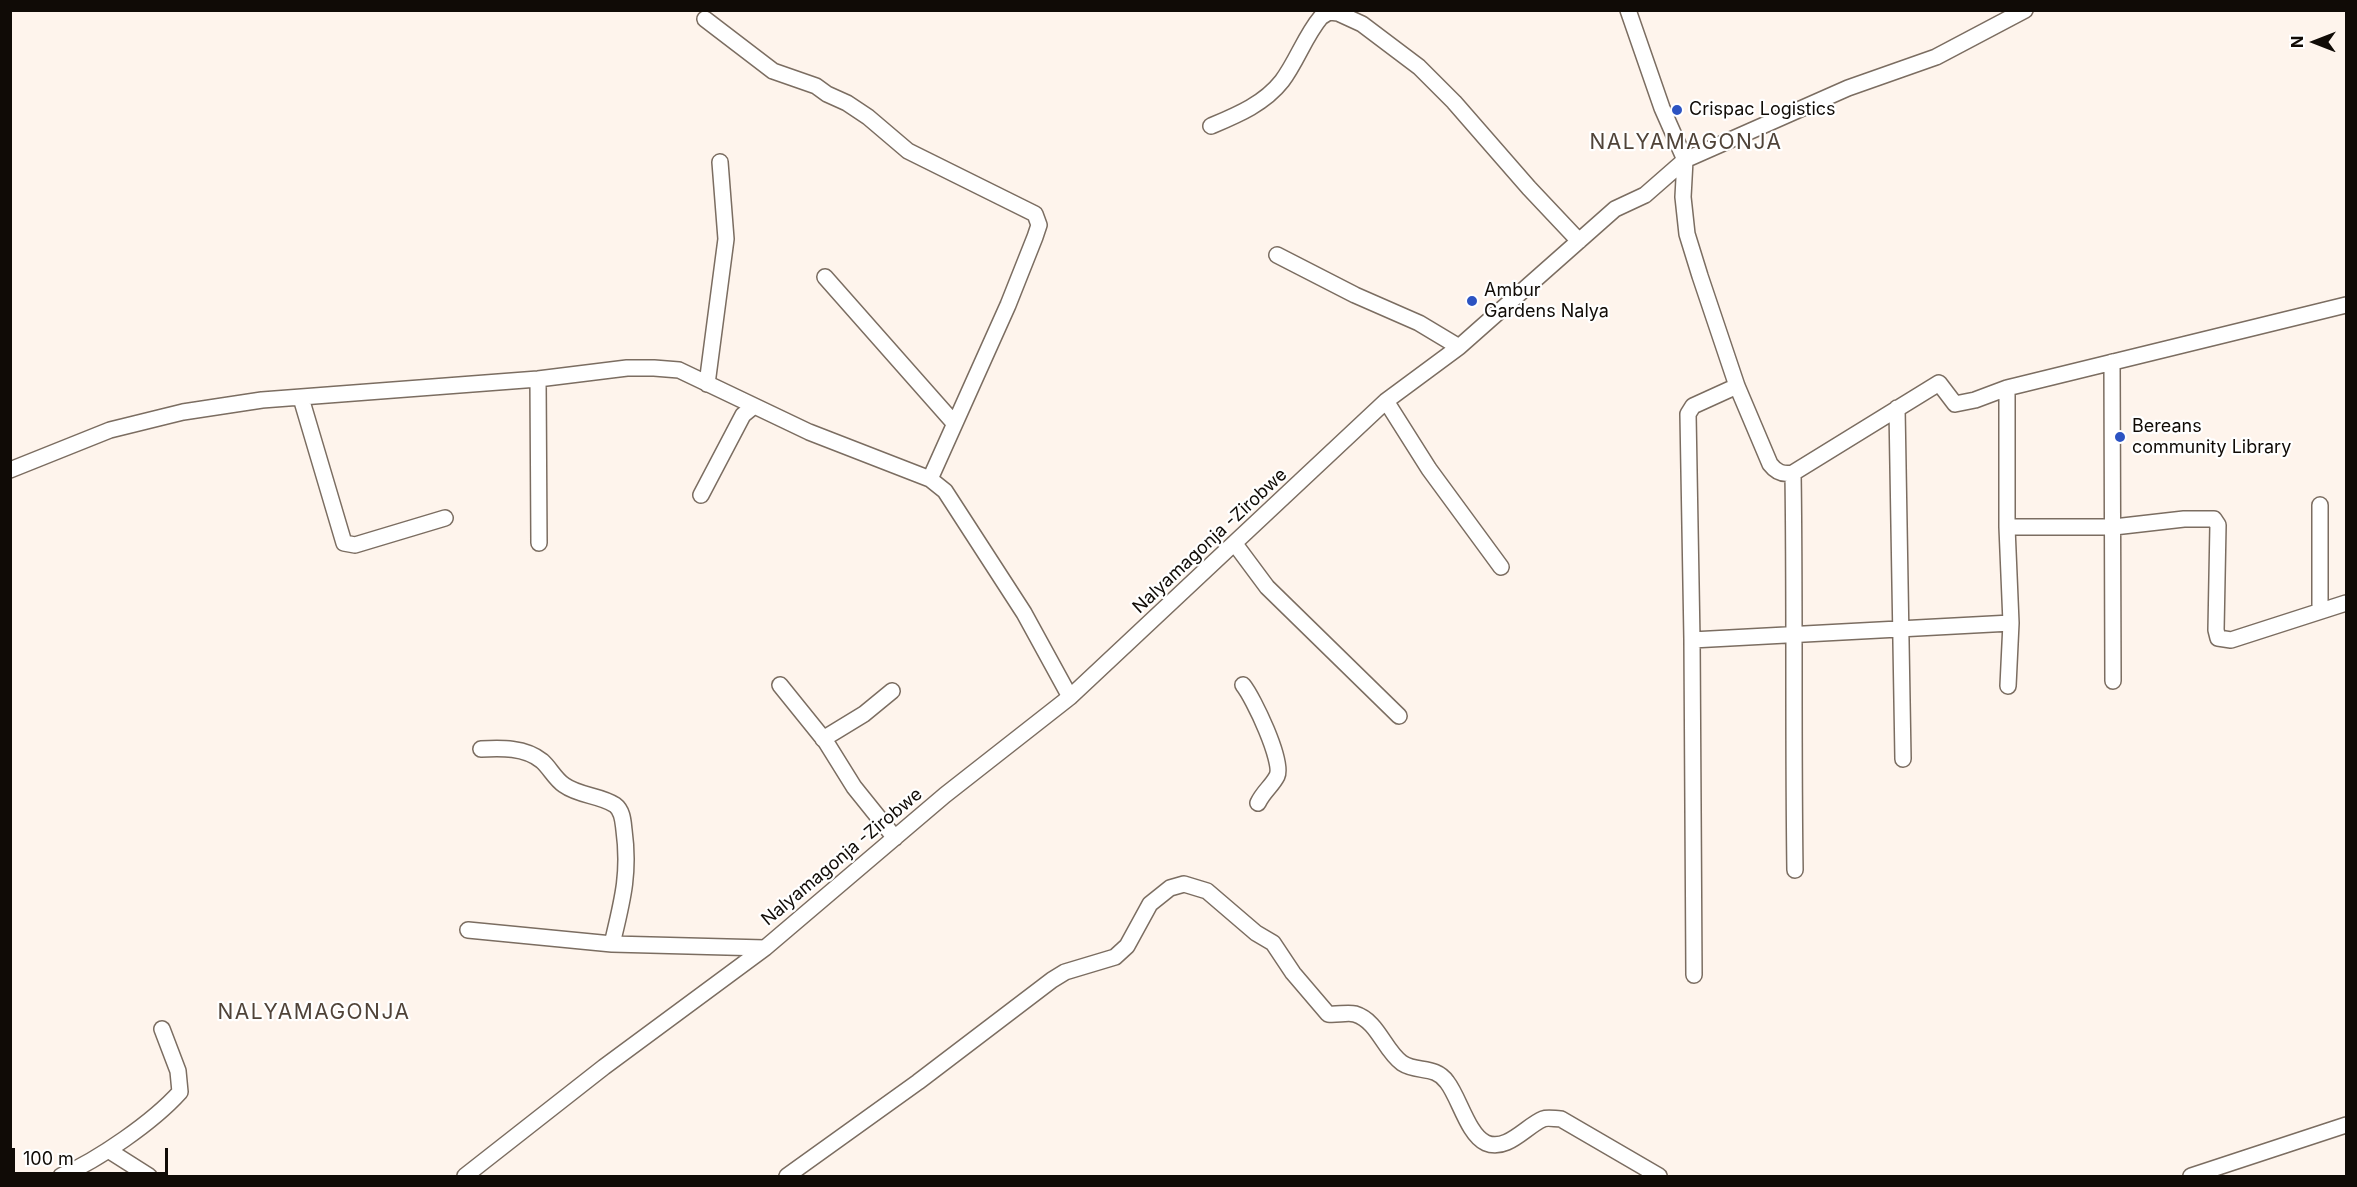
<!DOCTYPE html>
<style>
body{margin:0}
#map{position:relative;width:2357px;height:1187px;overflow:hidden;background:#fef4ec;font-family:Inter,sans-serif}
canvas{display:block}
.frame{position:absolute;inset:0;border:12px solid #100b06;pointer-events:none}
.north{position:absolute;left:2285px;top:12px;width:60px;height:60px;-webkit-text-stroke:4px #fff;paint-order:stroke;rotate:270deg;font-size:16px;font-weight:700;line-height:24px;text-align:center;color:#100b06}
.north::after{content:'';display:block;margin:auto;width:21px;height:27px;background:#100b06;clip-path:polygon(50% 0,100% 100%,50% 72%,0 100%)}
.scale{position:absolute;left:12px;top:1148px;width:156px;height:27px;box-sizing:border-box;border:3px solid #100b06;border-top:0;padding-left:8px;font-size:18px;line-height:21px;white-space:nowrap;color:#100b06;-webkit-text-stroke:4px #fff;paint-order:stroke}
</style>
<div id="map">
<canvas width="2357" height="1187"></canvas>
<div class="frame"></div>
<div class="north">N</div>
<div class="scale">100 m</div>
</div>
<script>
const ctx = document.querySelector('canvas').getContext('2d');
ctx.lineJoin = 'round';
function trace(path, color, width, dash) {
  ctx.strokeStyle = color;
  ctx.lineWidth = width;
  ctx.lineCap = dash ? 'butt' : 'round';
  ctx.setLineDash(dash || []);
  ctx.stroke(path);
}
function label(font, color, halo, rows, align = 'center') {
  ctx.font = font + ' Inter,sans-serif';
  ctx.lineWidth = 4.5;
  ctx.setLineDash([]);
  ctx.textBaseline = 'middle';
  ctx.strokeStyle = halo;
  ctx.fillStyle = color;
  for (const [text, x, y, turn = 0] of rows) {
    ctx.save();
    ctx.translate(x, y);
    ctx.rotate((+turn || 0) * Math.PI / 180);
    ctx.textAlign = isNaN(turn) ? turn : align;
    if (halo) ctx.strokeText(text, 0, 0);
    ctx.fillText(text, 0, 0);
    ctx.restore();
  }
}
const minor = new Path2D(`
 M1628 10 1662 108 1685 160 1683 197 1687 234 1700 276 1737 386 1770 464C1776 472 1783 475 1793 473L1939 383 1955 404 1975 400 2007 388 2346 305
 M705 19 773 71 816 86 827 94 847 103 868 117 908 151 1035 214 1039 225 1035 237 1008 305 930 479
 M1211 126C1237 115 1264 104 1282 81 1297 61 1305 36 1321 17L1329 12 1338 13 1362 24 1419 67 1454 102 1529 188 1579 241
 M1277 255 1355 295 1419 323 1459 347
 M825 277 954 423
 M2112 362 2113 681
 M538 379 539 543
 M707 384 726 239 720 162
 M2007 388V527L2011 623 2008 686
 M301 398 344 543 355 545 445 518
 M1386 401 1429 469 1501 567
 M1897 408 1903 759
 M10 470 110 430 183 412 262 400 538 379 627 368H654L679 370 809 432 930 479 945 491 1024 613 1070 697
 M1793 473C1795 605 1793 738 1795 870
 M701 495 743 415 754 406
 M2007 527H2114L2184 519H2214L2218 525 2216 630 2218 638 2231 640 2346 603
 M1235 544 1267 587 1399 716
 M2320 610V505
 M1692 640 2011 623
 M780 685 826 742 854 787 895 838
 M1243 685C1253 697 1284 762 1277 776 1272 786 1263 792 1258 803
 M823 739 864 714 892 691
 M481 749C501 748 525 747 542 761 550 768 555 779 564 785 579 796 600 795 615 805 623 811 623 822 624 830 630 874 622 902 612 944
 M468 930 612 944 765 948
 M1694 975 1692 640 1688 414 1693 406 1737 386
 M108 1150 149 1176
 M61 1176C98 1160 153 1122 180 1092L178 1071 162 1029
 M465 1176 604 1067 765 948 945 795 1070 697 1386 401 1459 347 1615 209 1645 195 1685 160 1848 88 1936 57 2025 10
 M787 1176 918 1082 1052 980 1065 972 1115 957 1127 946 1150 904 1170 888 1184 884 1207 891 1256 933 1273 943 1293 973 1328 1014C1337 1015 1348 1012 1355 1014 1378 1021 1384 1050 1402 1063 1417 1073 1435 1065 1447 1082 1459 1097 1468 1135 1486 1143 1507 1152 1526 1126 1543 1119 1548 1117 1555 1119 1561 1119L1659 1176
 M2191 1176 2346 1125`);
trace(minor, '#7b6d61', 18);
trace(minor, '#fff', 15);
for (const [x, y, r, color] of [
 [1677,110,6,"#2c53c2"],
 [1472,301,6,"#2c53c2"],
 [2120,437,6,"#2c53c2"]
]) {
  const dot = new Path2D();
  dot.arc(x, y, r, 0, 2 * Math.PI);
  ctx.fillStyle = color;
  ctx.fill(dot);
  trace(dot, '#fff', 2);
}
label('18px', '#100b06', '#fff', [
 ["Crispac Logistics",1689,110],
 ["Ambur",1484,291],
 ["Gardens Nalya",1484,312],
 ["Bereans",2132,427],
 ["community Library",2132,448]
], 'left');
label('18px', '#100b06', '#fff', [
 ["Nalyamagonja -Zirobwe",1210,541,-43],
 ["Nalyamagonja -Zirobwe",842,857,-40]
]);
ctx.letterSpacing = '1.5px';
label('21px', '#504338', '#fff', [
 ["NALYAMAGONJA",1686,143],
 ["NALYAMAGONJA",314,1013]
]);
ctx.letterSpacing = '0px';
</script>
